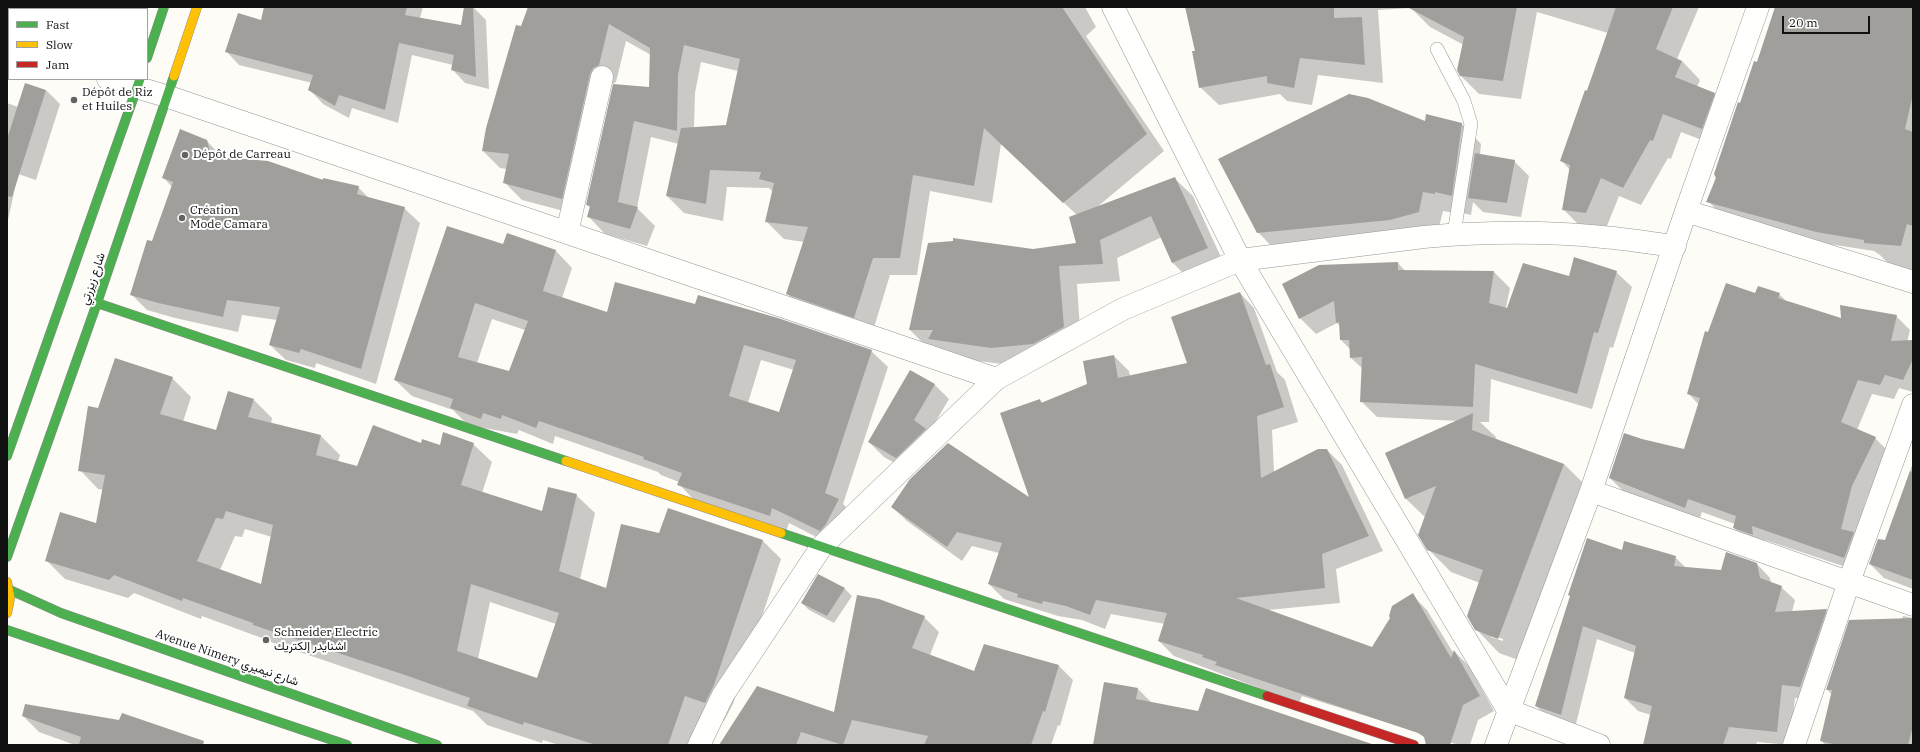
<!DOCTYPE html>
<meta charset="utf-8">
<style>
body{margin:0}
#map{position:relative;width:1920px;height:752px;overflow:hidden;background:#fdfcf7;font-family:"IBM Plex Serif",serif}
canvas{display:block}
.frame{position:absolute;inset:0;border:8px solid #111;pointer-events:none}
.legend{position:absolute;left:8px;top:8px;width:140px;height:72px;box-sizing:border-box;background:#fff;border:1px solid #a0a0a0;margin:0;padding:5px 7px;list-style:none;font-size:12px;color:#111}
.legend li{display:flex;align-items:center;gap:8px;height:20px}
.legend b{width:20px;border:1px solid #a0a0a0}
.scale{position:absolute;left:1782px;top:16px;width:88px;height:18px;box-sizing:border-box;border:2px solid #111;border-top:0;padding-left:5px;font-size:12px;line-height:14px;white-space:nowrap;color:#111;-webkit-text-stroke:3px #fff;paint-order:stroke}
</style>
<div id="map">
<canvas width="1920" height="752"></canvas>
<div class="frame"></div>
<ul class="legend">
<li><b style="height:5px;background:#4caf50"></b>Fast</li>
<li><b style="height:5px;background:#ffc107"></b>Slow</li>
<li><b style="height:5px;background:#c62828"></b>Jam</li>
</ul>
<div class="scale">20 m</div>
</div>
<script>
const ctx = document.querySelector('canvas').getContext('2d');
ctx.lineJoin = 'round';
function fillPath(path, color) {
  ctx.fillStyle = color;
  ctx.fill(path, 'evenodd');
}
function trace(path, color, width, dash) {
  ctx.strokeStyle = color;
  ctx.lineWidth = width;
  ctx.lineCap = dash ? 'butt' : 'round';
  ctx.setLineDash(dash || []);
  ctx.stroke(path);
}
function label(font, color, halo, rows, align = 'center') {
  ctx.font = font + ' "IBM Plex Serif",Vazirmatn,serif';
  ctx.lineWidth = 4;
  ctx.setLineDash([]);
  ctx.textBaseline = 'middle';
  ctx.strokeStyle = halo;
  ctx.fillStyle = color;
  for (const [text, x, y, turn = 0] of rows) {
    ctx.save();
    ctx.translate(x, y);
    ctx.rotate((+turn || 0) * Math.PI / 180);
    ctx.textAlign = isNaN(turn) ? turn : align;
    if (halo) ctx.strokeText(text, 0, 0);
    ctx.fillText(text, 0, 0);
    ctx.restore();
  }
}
fillPath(new Path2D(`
 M265 7H423L420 18 461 26 465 7H473L486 20 489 89 465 83 452 69 453 65 412 55 398 123 352 108 349 118 323 104 310 90 312 83 239 65 226 51 262 21Z
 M529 7H1085L1096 27 1086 36 1164 151 1096 208 1175 179 1193 196 1225 266 1191 281 1173 263 1162 237 1117 258 1120 281 1077 284 1081 345 1051 362 1010 365 947 357 928 348 910 330 929 244 1033 250 1077 244V215L1001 144 992 203 930 191 917 275H890L872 334 805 311 787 294 804 242 784 239 767 222 773 192 769 188 727 187 723 221 684 213 667 196 679 144 651 137 637 208 655 226 647 246 605 234 588 216 591 208 587 205 650 88 651 55 626 41 616 82 610 85 579 215 522 200 505 183 507 169 500 168 483 151ZM701 62 738 71 726 126 694 128 695 93Z
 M1186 7H1699L1677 59 1682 61 1700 80 1697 87 1714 93 1732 112 1720 147 1681 132 1671 159 1668 158 1641 205 1619 196 1605 231 1582 228 1564 210 1570 170 1561 160 1608 33 1537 12 1521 99 1479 94 1461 76 1464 45 1430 27 1411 8 1378 10 1383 83 1318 75 1312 105 1287 101 1280 94 1219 105 1200 87 1196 52Z
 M1776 7H1903L1913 12V272L1892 267 1880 255 1874 251 1829 244 1720 213 1708 201 1728 140 1757 63Z
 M46 90 60 104 36 180 18 174 7 225V103L18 107Z
 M1427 115 1462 124 1481 144 1480 155 1514 161 1529 176 1521 217 1483 212 1473 202 1471 215 1454 211V213L1443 211 1438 231 1277 252 1258 232 1426 122Z
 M207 141 223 158 358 187 369 198 404 208 420 223 376 384 316 363 315 368 286 360 270 345 277 320 242 315 238 332 175 318 147 310 132 295 153 242 172 187 163 177Z
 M508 234 556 251 572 268 562 298 607 313 871 351 888 367 843 504 855 516 836 547 789 523 786 532 695 501 679 484V482L661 475 658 472 555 436 553 444 519 430 517 434 468 425 453 410 412 396 395 380 504 246ZM492 319 525 330 509 372 477 363ZM761 360 794 370 779 413 748 403Z
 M1398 263 1406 272H1494L1510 288 1505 312 1569 277 1616 272 1632 287 1613 348 1610 347 1592 409 1491 379 1489 422H1480L1496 437 1495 440 1564 464 1587 487 1521 661 1499 653 1476 629 1480 583 1451 572 1428 549 1426 518 1406 499 1387 453 1459 421 1377 417 1361 401 1363 369 1351 358V350L1341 340 1340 326 1337 323 1316 334 1300 318ZM1491 635 1503 639V641L1491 637Z
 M1240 293 1254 308 1277 372 1285 380 1298 422 1272 430 1274 472 1327 450 1342 465 1383 551 1336 569 1340 603 1268 610 1373 648 1412 595 1427 610 1454 654 1455 652 1469 666 1494 711 1478 720 1470 745H1459L1302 696 1299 703 1174 656 1159 641 1165 624 1111 614 1105 629 1082 620 1058 616 1004 599 989 584 999 553 972 546 962 561 907 521 892 507 1031 500 1040 400 1043 403 1089 384 1114 356 1129 371 1130 376 1188 364Z
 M1756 294H1779L1787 302 1842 319 1896 316 1910 330 1907 342 1913 344V392L1899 388 1894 399 1872 394 1857 430 1875 438 1889 452 1866 500 1856 536 1858 571 1765 540 1766 548 1748 542 1734 528 1735 524 1702 512 1699 521 1624 492 1610 478 1642 440 1685 450 1699 405 1688 393 1709 333Z
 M911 371 935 385 949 399 929 433 911 472 884 457 869 442Z
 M172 378 191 397 183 422 217 431 254 400 272 418 271 424 321 436 340 455 338 462 358 468 422 445 440 446 473 444 492 462 482 493 543 513 576 495 595 513 580 579 607 589 659 534 762 540 781 559 733 704 724 721 704 714 693 745H559L543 740 542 743 487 725 473 711 273 643 270 641 202 616 201 619 134 593 128 598 65 579 46 560 97 524 104 490 98 489 80 470 99 409ZM245 529 272 537 262 586 220 570 235 536 242 537ZM490 602 556 624 537 679 478 659Z
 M1913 462V589L1884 578 1870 564 1886 542Z
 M1622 551 1675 557 1686 568 1722 571 1757 564 1770 578 1771 583 1781 587 1795 600 1792 612 1826 611 1839 624 1814 700 1795 698 1790 745 1757 742 1756 745H1644L1651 715 1638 711 1625 698 1635 653 1597 639 1575 728 1550 719 1536 706 1571 597 1569 595Z
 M845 589 852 596 834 623 809 610 802 603Z
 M1903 616 1913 618V745H1825L1821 740 1832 695 1827 689 1902 619Z
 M924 617 939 632 930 655 975 672 1058 665 1073 680 1060 726 1058 725 1051 745H723L835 713Z
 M1138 689 1152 703 1348 745H1094Z
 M23 716 181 737 203 745H75L39 732Z`), '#0003');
fillPath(new Path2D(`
 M264 7H407L405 15 461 25 464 7H473L476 77 451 70 454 55 399 43 385 110 339 95 335 106 308 90 313 75 225 52 238 13 261 20Z
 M528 7H1062L1147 134 1063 203 984 128 974 186 913 175 900 258H873L854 318 786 294 808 227 765 222 774 183 759 179 761 172 710 170 706 204 666 196 681 128 726 125 740 59 684 45 678 75 677 131 634 121 618 202 638 207 630 229 587 217 590 206 586 205 613 84 649 87 650 48 609 24 599 65 593 68 590 74 562 199 503 183 509 154 482 151 486 128 516 25 521 26Z
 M1185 7H1334V18L1362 17 1365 65 1300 58 1294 88 1267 83V76L1199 88 1192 51H1195Z
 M1407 7H1517L1503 81 1460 76 1457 70 1464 37Z
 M1616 7H1673L1656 49 1682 61 1675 77 1715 93 1702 129 1663 114 1653 141 1650 140 1623 188 1601 178 1586 213 1562 210 1570 165 1560 161 1585 90 1587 91Z
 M1775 7H1913V94L1905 129 1913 132V226L1907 224 1901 246 1864 243V240L1816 232 1706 202 1716 178 1714 174 1738 102 1740 103 1754 61 1757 62Z
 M25 83 46 90 12 197 7 196V139Z
 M1349 94 1368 98 1425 121 1426 114 1462 123 1452 196 1435 192V194L1423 192 1419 212 1390 220 1257 233 1218 159Z
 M180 129 207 140 211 156 268 161 323 180V178L359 186 357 194 405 207 361 369 301 349 299 353 269 345 280 307 227 300 223 317 158 303 130 295 147 240 152 241 173 182 162 178Z
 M1475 153 1515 160 1507 203 1468 198Z
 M1175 177 1208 248 1172 263 1151 216 1100 240 1103 264 1059 266 1064 327 1033 344 991 348 928 339 933 330H909L928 243 953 241V238L1033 249 1076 243 1069 217Z
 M447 226 503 244 507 233 556 250 543 291 607 312 615 282 695 304 698 295 778 318 872 350 825 493 839 499 826 524 820 531 772 508 770 516 677 485 682 473 643 459 644 457 539 421 536 428 502 415 501 419 483 413 481 419 450 408 453 399 394 380ZM475 303 528 321 509 371 458 357ZM744 345 796 360 779 412 729 396Z
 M1574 257 1617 271 1598 333 1594 332 1577 394 1475 364 1473 407 1360 402 1362 357 1350 358 1349 340H1340L1339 322 1336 323 1334 301 1299 319 1282 284 1319 265 1398 262V270L1494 271 1489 303 1507 308 1523 263 1569 276Z
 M1726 283 1755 293 1758 286 1780 293 1778 298 1841 318 1840 305 1897 315 1891 341 1913 340V359L1903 380 1885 375 1880 385 1858 380 1841 422 1876 437 1852 486 1841 529 1854 532 1844 558 1752 526 1753 535 1733 528 1736 516 1688 499 1685 508 1609 478 1624 433 1642 439 1684 449 1700 398 1687 394 1705 331 1708 332Z
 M1240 292 1266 365 1270 364 1284 407 1257 416 1261 478 1318 449H1327L1369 536 1322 554 1325 588 1236 598 1372 647 1390 618 1389 616 1392 606 1413 593 1451 658 1454 650 1480 696 1463 705 1450 745H1426L1424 737 1418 733 1215 665 1217 662 1202 657 1203 655 1158 641 1167 613 1096 600 1090 615 1066 606 1043 601 1042 604 1017 597 1018 594 988 584 1002 543 957 532 947 547 891 507 910 479 948 443 1029 497 1000 413 1040 399 1041 403 1087 384 1083 361 1114 355 1118 378 1187 363 1171 317Z
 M115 358 173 377 160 414 216 430 228 391 254 399 248 417 321 435 316 455 357 466 373 425 421 443 422 439 440 445 443 432 474 443 461 485 542 511 548 487 577 494 559 571 606 588 621 524 659 533 668 508 763 540 714 685 705 703 685 696 668 745H596L524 722 523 725 467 706 470 698 405 675 253 625V623L183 598 182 601 114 575 109 580 45 561 60 512 96 523 105 475 78 471 88 406 98 408ZM226 511 273 525 261 584 197 561 216 518 223 519ZM471 584 559 613 537 678 457 651Z
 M910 370 935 384 914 420 926 429 896 458 868 442Z
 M1473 413 1472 430 1564 464 1498 639 1475 630 1467 616 1483 570 1427 550 1418 535 1436 486 1405 499 1385 453Z
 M1910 471 1913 472V580L1869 564 1878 539 1885 540Z
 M1587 538 1622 550 1624 541 1659 551 1676 556 1674 566 1721 570 1726 552 1757 563 1760 578 1782 586 1775 612 1827 609 1800 687 1782 685 1777 732 1729 727 1723 745H1643L1652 706 1624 698 1636 646 1583 626 1561 715 1535 706 1570 596 1568 595Z
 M818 574 845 588 827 616 801 603Z
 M857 595 879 599 925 616 912 648 974 671 984 644 1059 665 1045 712 1043 711 1031 745H924L928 736 852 720 843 745 801 732 796 745H719L757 686 834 712Z
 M1913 618V726L1908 745H1837L1820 741 1832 690H1826L1849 620Z
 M1104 682 1138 688 1136 699 1198 711 1206 688 1375 745H1093Z
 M25 704 119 720 122 713 204 741 203 745H79L81 737 22 716Z`), '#a19f9c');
const lane = new Path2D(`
 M1437 49 1464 101 1471 124 1454 234`);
const street = new Path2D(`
 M1113 7 1240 260 1508 710 1599 745
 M7 48 9 49
 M108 79 166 96 996 379
 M1686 211 1913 282
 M567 233 602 77
 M1591 491 1913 605
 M699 745 723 695 822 546 996 379 1123 309 1240 260 1424 237C1482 232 1544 231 1603 237 1627 239 1651 243 1675 246
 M1496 745 1591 491 1686 211 1758 7
 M1794 745 1849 582 1913 405`);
const fast = new Path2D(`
 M147 58 164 7
 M97 303 566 461
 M7 456 140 79
 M781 533 1267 696
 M7 557 97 303 174 76
 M10 590 61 613 437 745
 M7 630 347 745`);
const slow = new Path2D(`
 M174 76 197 7
 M566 461 781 533
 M7 582 10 598 7 613`);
const jam = new Path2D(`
 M1267 696 1414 745`);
trace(lane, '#979795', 14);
trace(street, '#979795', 23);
trace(fast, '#8e8d8b', 10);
trace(slow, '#8e8d8b', 10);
trace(jam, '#8e8d8b', 10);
trace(lane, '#fffffe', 13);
trace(street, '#fffffe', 22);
trace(fast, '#4caf50', 9);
trace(slow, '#ffc107', 9);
trace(jam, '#c62828', 9);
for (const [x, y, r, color] of [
 [74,100,4,"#646362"],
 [185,155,4,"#646362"],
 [182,218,4,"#646362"],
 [266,640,4,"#646362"]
]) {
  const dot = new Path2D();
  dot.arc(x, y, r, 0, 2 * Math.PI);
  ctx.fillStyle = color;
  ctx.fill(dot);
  trace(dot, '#fff', 1.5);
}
label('12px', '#111', '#fff', [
 ["Dépôt de Riz",82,93],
 ["et Huiles",82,107],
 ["Dépôt de Carreau",193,155],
 ["Création",190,211],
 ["Mode Camara",190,225],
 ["Schneider Electric",274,633],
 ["اشنايدر إلكتريك",274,647]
], 'left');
label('12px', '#111', '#fff', [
 ["شارع زيزرتي",93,279,-71],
 ["Avenue Nimery شارع نيميري",227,658,19]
]);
</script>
